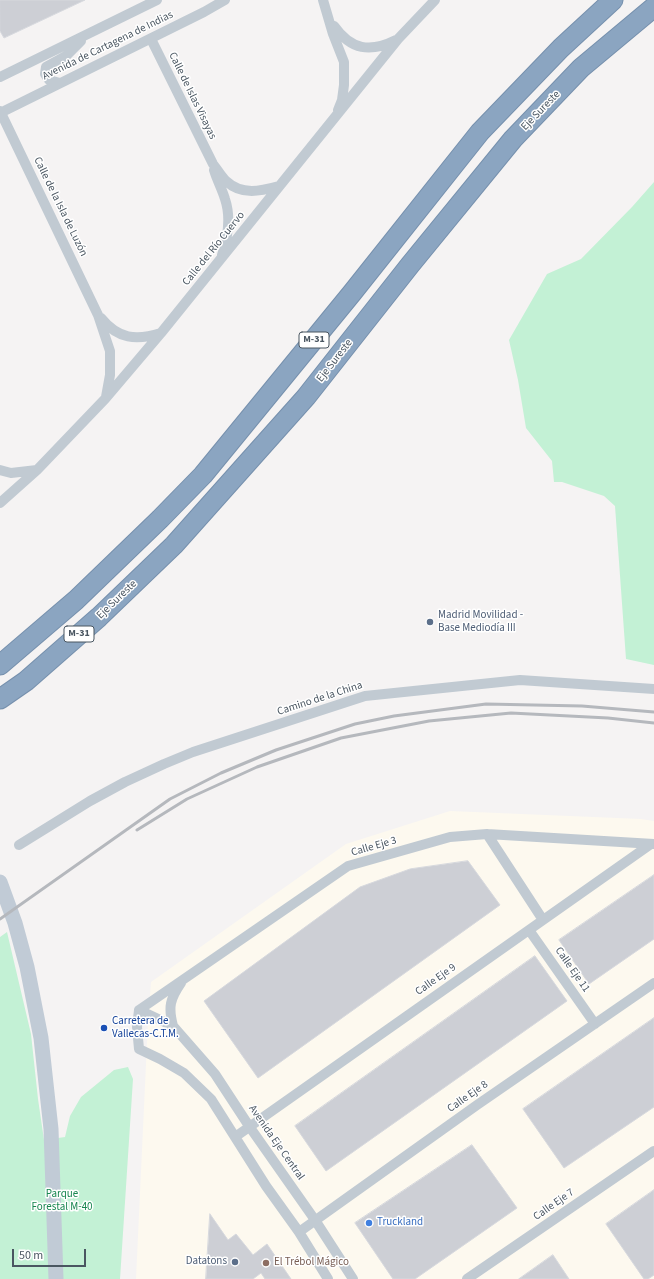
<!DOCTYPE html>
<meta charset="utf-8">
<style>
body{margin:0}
#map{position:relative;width:654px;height:1279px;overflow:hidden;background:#f5f3f3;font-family:"Source Sans 3",sans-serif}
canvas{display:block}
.scale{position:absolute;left:12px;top:1249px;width:74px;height:18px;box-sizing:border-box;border:2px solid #4a5661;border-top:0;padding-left:5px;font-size:12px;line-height:14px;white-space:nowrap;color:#4a5661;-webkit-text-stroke:3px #fff;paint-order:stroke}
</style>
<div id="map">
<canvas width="654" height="1279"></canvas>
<div class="scale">50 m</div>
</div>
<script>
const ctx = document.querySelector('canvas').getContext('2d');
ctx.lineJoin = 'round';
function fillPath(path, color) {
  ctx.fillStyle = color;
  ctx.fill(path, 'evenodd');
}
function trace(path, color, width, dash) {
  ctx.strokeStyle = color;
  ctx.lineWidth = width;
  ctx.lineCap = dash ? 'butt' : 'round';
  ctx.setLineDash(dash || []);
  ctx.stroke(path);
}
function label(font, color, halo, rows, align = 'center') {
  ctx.font = font + ' "Source Sans 3",sans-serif';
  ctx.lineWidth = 3;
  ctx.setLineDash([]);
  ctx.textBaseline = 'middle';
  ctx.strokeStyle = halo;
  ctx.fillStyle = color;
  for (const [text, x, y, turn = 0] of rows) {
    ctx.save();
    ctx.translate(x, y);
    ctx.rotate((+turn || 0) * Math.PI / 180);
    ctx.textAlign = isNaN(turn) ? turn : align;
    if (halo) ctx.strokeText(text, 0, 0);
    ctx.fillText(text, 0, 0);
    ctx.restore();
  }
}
fillPath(new Path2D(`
 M450 811 641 819 654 821V1279H136L148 1021 151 982 346 844Z`), '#fdf9ef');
fillPath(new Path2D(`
 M654 182V665L626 659 615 506 604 496 562 482H554L552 461 526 428 518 380 509 340 547 274 581 259 632 207Z
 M7 932 31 1034 38 1099 44 1140 65 1137 70 1116 81 1097 114 1070 128 1067 133 1079 120 1279H0V937Z`), '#c3f1d5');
const building = new Path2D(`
 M0 0H85L4 38 0 31Z
 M468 861 500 905 258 1078 204 1001 360 887 410 869Z
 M654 875V939L589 984 559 940Z
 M535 956 567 1001 326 1171 295 1126Z
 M654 1018V1107L564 1168 523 1109Z
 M472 1145 517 1208 415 1279H393L355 1223Z
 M654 1190V1275L648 1279H644L606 1224Z
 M210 1214 228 1240 236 1234 253 1255 267 1244 291 1279H265L261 1273 253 1279H206Z
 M553 1255 569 1279H519Z`);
fillPath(building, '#cdcfd5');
trace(building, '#d7d9de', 1);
const highway = new Path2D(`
 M0 665 76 600 160 519 203 475 352 293 480 132 561 48 613 0
 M0 699 26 681 99 617 174 545 306 397 410 265 513 139 581 68 654 7`);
trace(highway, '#7690ad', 21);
trace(new Path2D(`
 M323 0 333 34 344 62V85L342 100 338 110
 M334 26C351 50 370 53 396 40
 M151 39 213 164C217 169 221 176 226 181 242 196 261 191 279 186
 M0 77 157 0
 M60 83 49 80 45 74 46 67 66 56 81 41
 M0 111 98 315 110 351V375L106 397
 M0 113 204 12 225 0
 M214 170C217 180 222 189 225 199 231 217 228 237 222 255
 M101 318C118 339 136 341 161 333
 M0 470 11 473 37 470
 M0 503 37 470 105 399 161 333 398 39 435 0
 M487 834 543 920
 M19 845 90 801 125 782 164 764 193 752 365 696 520 680 654 689
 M529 930 595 1024
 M139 1010 173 1026 215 1074 249 1126 315 1220 353 1279
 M173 1026C168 1007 170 999 181 983
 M235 1137 651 844
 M299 1232 477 1105 654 983
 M328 1279 299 1232 266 1186 211 1099 184 1073 160 1059 139 1049 137 1027 139 1010 348 866 450 837 487 834 654 844
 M467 1279 654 1151`), '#c1cad2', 10);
trace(new Path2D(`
 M0 882 15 923 27 967 41 1038 51 1129 56 1279`), '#c1cbd6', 15);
trace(highway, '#8ba5c1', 19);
trace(new Path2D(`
 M137 830 187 799 257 767 341 738 429 721 511 713 608 718 654 723
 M0 919 170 799 221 773 276 750 355 724 394 716 486 704 582 706 654 712`), '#b5b8bd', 3);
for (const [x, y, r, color] of [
 [430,622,4,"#5c6f8a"],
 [104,1028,4,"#1a4fb4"],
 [369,1223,4,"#3f7fe0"],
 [235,1262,4,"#5c6f8a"],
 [266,1263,4,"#8d6e63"]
]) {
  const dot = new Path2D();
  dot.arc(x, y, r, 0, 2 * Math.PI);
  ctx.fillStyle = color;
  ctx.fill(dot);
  trace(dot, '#fff', 1.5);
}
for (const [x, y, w] of [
 [314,340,30],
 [79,634,30]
]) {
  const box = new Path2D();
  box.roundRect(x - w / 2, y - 8, w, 16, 3);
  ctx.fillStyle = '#fff';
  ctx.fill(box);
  trace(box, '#4a5661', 1);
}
label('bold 10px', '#4a5661', null, [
 ["M-31",314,340],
 ["M-31",79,634]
]);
label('11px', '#4a5661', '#fff', [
 ["Avenida de Cartagena de Indias",108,46,-26],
 ["Calle de Islas Visayas",192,96,64],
 ["Eje Sureste",541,111,-46],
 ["Calle de la Isla de Luzón",60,207,64],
 ["Calle del Río Cuervo",214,249,-51],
 ["Eje Sureste",335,361,-52],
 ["Eje Sureste",117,600,-44],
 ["Camino de la China",320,699,-18],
 ["Calle Eje 3",374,847,-16],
 ["Calle Eje 11",572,970,55],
 ["Calle Eje 9",436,980,-35],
 ["Calle Eje 8",468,1097,-35],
 ["Avenida Eje Central",276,1143,55],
 ["Calle Eje 7",554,1205,-35]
]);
label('11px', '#4e5e75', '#fff', [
 ["Madrid Movilidad -",438,616],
 ["Base Mediodía III",438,629],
 ["Datatons",227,1262,"right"]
], 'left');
label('11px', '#164399', '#fff', [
 ["Carretera de",112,1022],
 ["Vallecas-C.T.M.",112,1035]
], 'left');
label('11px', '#17864f', '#fff', [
 ["Parque",62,1195],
 ["Forestal M-40",62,1208]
]);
label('11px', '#366cbe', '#fff', [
 ["Truckland",377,1223]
], 'left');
label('11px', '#785e54', '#fff', [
 ["El Trébol Mágico",274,1263]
], 'left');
</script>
